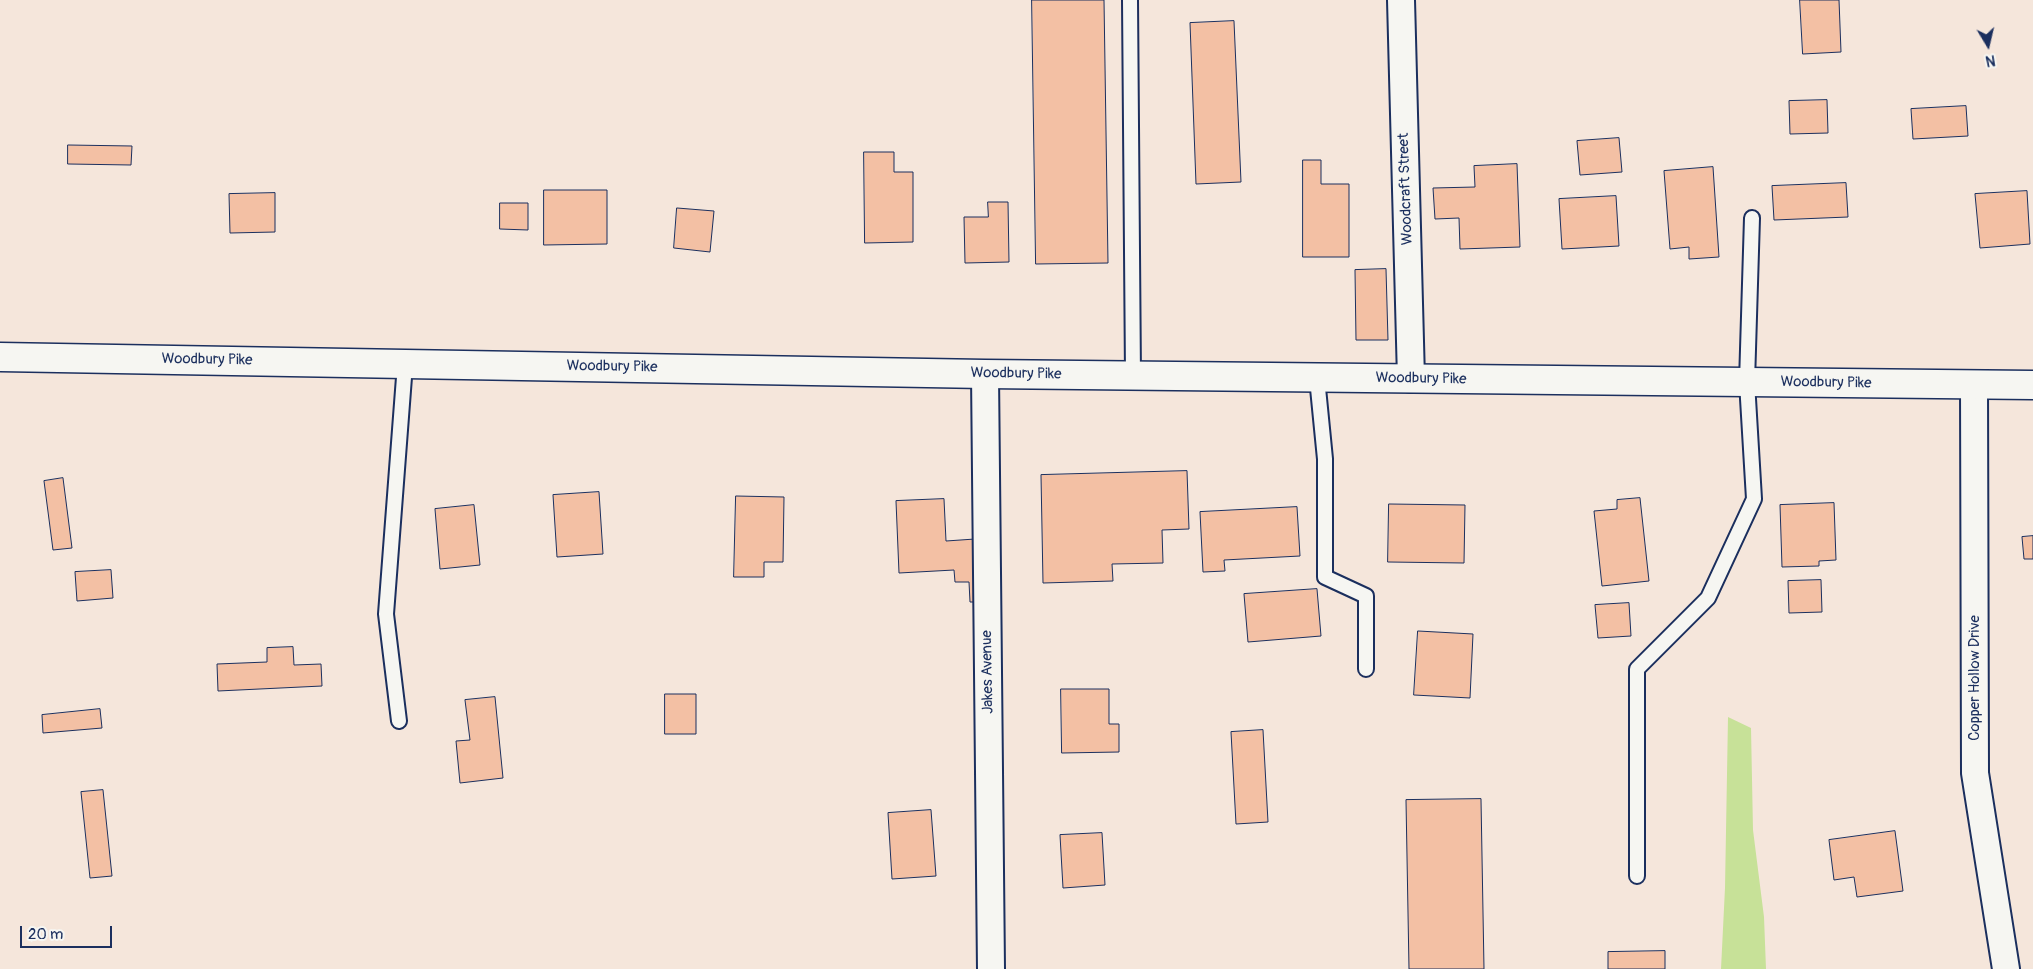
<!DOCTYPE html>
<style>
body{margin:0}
#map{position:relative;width:2033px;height:969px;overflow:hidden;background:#f5e6db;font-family:Pangolin,sans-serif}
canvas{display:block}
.north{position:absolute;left:1963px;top:20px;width:50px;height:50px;-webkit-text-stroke:4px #f6f6f2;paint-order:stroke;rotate:171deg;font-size:14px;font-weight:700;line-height:20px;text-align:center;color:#1b2f5e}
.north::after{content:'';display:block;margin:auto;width:18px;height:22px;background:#1b2f5e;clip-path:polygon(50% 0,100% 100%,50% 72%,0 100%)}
.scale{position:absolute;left:20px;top:926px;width:92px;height:22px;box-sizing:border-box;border:2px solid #1b2f5e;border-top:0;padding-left:6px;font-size:15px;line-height:18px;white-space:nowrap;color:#1b2f5e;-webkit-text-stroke:4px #f6f6f2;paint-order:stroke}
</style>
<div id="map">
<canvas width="2033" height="969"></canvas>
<div class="north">N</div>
<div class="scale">20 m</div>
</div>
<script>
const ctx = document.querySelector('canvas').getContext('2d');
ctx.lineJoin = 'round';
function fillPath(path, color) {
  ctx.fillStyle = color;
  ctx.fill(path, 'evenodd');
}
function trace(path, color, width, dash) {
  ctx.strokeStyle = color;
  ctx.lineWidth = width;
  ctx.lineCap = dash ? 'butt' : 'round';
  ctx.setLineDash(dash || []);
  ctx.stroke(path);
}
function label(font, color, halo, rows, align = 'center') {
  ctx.font = font + ' Pangolin,sans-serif';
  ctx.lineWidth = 4;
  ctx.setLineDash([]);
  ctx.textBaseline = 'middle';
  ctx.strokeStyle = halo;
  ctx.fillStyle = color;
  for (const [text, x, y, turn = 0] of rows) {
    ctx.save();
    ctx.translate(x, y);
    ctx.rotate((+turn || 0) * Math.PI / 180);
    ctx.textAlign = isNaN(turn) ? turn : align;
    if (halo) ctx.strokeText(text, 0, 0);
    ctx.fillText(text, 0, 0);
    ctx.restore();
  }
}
fillPath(new Path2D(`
 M1728 717 1751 728 1753 830 1764 917 1766 969H1721L1725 888Z`), '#c7e198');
const building = new Path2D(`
 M1032 0H1104L1108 263 1036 264Z
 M1800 0H1839L1841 52 1803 54Z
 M1234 21 1241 182 1196 184 1190 23Z
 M1827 100 1828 133 1790 134 1789 101Z
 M1966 106 1968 136 1913 139 1911 109Z
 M1619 138 1622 172 1580 175 1577 141Z
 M68 145 132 146 131 165 68 164Z
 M864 152H894V172H913V242L865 243Z
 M1303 160H1321V184H1349V257H1303Z
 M1517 164 1520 247 1460 249 1459 218 1435 219 1433 188 1475 187 1474 166Z
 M1713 167 1719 257 1689 259V247L1670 249 1664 171Z
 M1846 183 1848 217 1774 220 1772 186Z
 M544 190H607V244L544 245Z
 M2027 191 2030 244 1980 248 1975 194Z
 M275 193V232L230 233 229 194Z
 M1616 196 1619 246 1562 249 1559 199Z
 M988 202H1008L1009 262 965 263 964 217H988Z
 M500 203H528V230L500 229Z
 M677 208 714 211 710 252 674 248Z
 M1386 269 1388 340H1356L1355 270Z
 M1187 471 1189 529 1162 530 1163 563 1112 564 1113 581 1043 583 1041 475Z
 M63 478 72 548 53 550 44 481Z
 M599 492 603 554 557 557 553 495Z
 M736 496 784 497 783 562H764V577H734Z
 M1640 498 1649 581 1602 586 1594 511 1617 509V500Z
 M944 499 946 541 975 539 978 602H970L969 582H955L954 570 899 573 896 501Z
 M1834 503 1836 560 1819 561V566L1782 567 1780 505Z
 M1389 504 1465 505 1464 563 1388 562Z
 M474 505 480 565 440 569 435 509Z
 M1297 507 1300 556 1224 560 1225 571 1203 572 1200 512Z
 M2033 536V559H2024L2022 537Z
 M111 570 113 598 77 601 75 572Z
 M1821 580 1822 612 1789 613 1788 581Z
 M1317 589 1321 636 1248 642 1244 594Z
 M1629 603 1631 636 1598 638 1595 605Z
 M1418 631 1473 634 1470 698 1414 695Z
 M293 647 294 665 321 664 322 686 218 691 217 664 267 662V648Z
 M1061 689H1109V724H1119V752L1062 753Z
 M665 694H696V734H665Z
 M495 697 503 778 460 783 456 741 470 740 465 700Z
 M100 709 102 728 43 733 42 715Z
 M1263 730 1268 822 1236 824 1231 732Z
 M103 790 112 876 90 878 81 792Z
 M1481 799 1484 969H1409L1406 800Z
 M931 810 936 876 892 879 888 813Z
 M1895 831 1903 891 1857 897 1854 877 1834 880 1829 840Z
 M1102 833 1105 885 1063 888 1060 835Z
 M1665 951V969H1608V952Z`);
fillPath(building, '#f3c0a4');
trace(building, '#1b2f5e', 1);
const service = new Path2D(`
 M1130 0 1133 376
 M1317 378 1325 459V577L1366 596V669
 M399 721 386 614 405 364
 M1637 876V669L1708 598 1754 499 1747 382 1752 218`);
const minor = new Path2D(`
 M1401 0 1411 379
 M985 374 991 969
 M1974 385 1975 773 2006 969`);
const tertiary = new Path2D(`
 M0 357 985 374 2033 385`);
trace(service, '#1b2f5e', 18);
trace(minor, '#1b2f5e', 30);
trace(tertiary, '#1b2f5e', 31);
trace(service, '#f6f6f2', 14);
trace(minor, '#f6f6f2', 26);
trace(tertiary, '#f6f6f2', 28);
label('15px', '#1b2f5e', '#f6f6f2', [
 ["Woodcraft Street",1406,189,-92],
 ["Woodbury Pike",207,360,1],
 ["Woodbury Pike",612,367,1],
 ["Woodbury Pike",1016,374,1],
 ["Woodbury Pike",1421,379,1],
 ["Woodbury Pike",1826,383,1],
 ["Jakes Avenue",988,672,-91],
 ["Copper Hollow Drive",1975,678,-90]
]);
</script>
